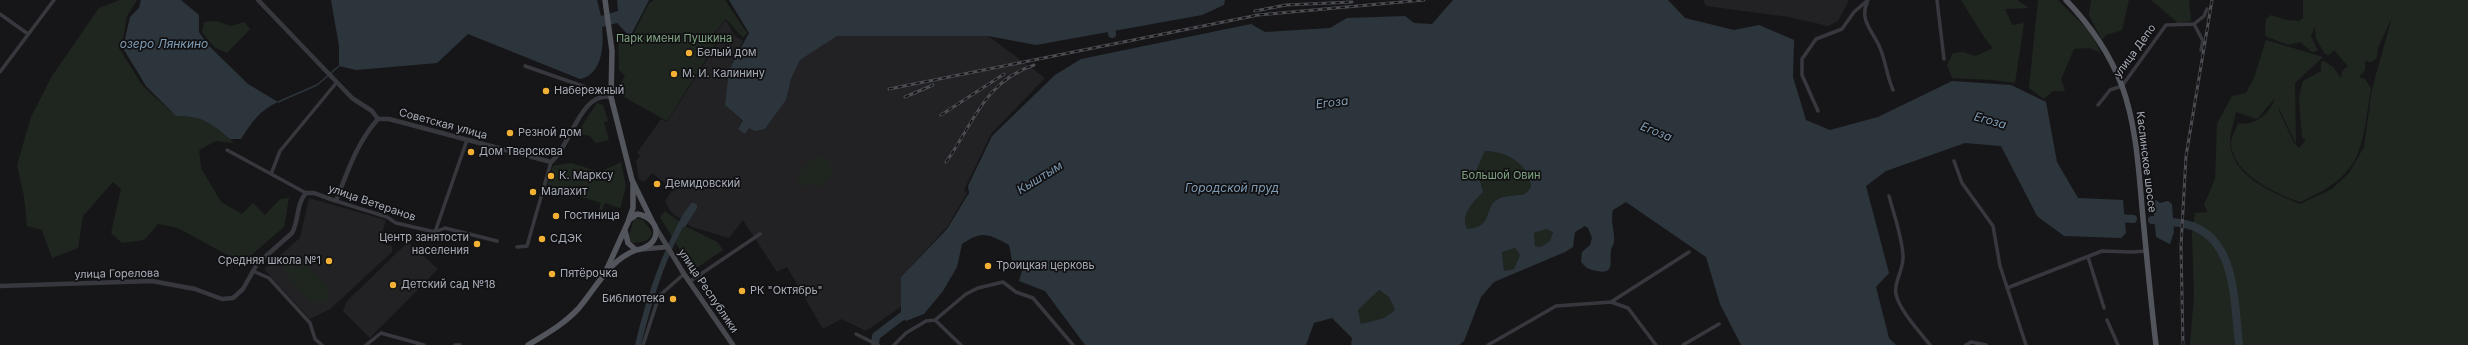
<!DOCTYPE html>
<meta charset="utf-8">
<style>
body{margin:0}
canvas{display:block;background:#161618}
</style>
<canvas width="2468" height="345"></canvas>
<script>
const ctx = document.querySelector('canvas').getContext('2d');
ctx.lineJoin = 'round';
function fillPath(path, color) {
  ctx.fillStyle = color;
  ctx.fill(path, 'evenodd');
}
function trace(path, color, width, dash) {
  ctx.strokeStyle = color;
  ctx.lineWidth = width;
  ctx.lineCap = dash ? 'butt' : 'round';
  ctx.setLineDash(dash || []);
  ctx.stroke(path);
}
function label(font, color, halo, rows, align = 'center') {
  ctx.font = font + ' Inter,sans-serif';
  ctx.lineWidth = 3.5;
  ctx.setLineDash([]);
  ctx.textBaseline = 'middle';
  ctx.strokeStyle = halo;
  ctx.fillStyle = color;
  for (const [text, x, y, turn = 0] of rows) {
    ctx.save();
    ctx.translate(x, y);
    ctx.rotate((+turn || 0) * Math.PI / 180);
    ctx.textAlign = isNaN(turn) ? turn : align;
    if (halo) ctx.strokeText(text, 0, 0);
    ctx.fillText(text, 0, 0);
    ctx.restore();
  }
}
fillPath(new Path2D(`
 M1703 0H1849L1838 21 1828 26 1789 17 1706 6Z
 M726 20 735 36 743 41 729 70 725 105 749 128 765 129 786 100 791 79 800 60 837 36H988L1045 78 991 134 964 190 967 193 947 227 901 277 902 306 866 331 841 319 823 329 787 267 777 272 743 220 729 238 692 227 671 212 665 201 673 189 652 173 644 182 639 179 636 161 640 156 637 153 661 119 667 122 719 41 713 36Z
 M309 198 386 220 379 243 392 246V252L330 309 310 319 264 269 300 238Z
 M408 242 438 269 370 338 343 311 347 301Z`), '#222225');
fillPath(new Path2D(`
 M120 0H137L127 16 123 39 119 48 142 85 176 116C203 116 216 123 234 143L216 141 199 150 201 168 221 202 242 214 253 203 265 215 280 199 289 198 284 227 242 263 178 228 158 224 144 240 122 243 111 233 121 189 113 182 83 216 78 248 52 258 42 230 27 226 24 196 17 165 31 117 52 76 99 8Z
 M654 0H725L747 33 743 38 726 19 712 36 717 42 667 121 615 92 625 76 619 70 618 32 631 39 649 3Z
 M1961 0H2017L2029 8 2005 9 2012 25 2024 23 2015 83 1992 80 1952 78 1947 65 1953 53 1963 52 1976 56 1993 48 1984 37Z
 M2038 0H2058L2091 33 2101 53 2090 48 2074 49 2061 79 2065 91H2053L2044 99 2029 88Z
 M2091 0H2129L2122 30 2106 35 2102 40 2089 15Z
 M2151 0H2189L2191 21 2178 23Z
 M2303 0H2468V345H2190L2194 296 2192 234 2195 213 2208 212 2204 205 2215 179 2217 124 2232 96 2246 93 2254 78 2266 40 2323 57 2295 83 2296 144 2279 108V111L2294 143 2299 148 2306 140 2302 137 2299 98 2303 81 2321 71V62L2324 61 2333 67 2341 78 2342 71 2348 66 2334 50 2329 55 2325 54 2316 39 2315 27 2311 36 2318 51 2312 52 2300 42 2288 45 2265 36 2266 19 2271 15 2286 20 2299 21 2303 18ZM2392 17 2372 89 2364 147 2349 173 2332 189 2300 204C2274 193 2231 177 2230 142 2230 133 2234 121 2236 112L2257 119 2275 98C2271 113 2254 127 2238 123 2236 129 2231 138 2231 144 2233 174 2276 194 2300 202 2364 174 2361 151 2371 88L2365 79 2359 77 2365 70V61L2371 62 2377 58 2378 48Z
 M216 21 231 26 244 22 250 29 227 53 214 47 202 32 204 22Z
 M597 103 603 105 608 121 604 122 609 140 596 143 590 136 577 133Z
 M1485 151C1507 151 1530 164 1531 187L1525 194C1518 196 1507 195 1500 198 1482 205 1496 227 1466 230 1461 214 1472 203 1483 192L1477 169Z
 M820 155C830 160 833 165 833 175L818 187 812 183 806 187 798 180V174L810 161Z
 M621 162 626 187 620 208 605 203 602 210H599L601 203 547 186 553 166 571 163 600 172Z
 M665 211 687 227 717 242 723 250 695 269 688 263 660 217Z
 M636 218 643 220 652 232C651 242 641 242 633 243L628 238 634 220Z
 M1546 229 1553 232 1550 241 1541 247 1535 246 1534 233Z
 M1515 248 1520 255 1514 269 1504 271 1502 252Z
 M292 257 300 258 328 288 329 298 323 303H313L285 273V265Z
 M1379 290 1389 297 1395 310 1384 318 1361 324 1358 310Z`), '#1e261f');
fillPath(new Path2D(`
 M141 0H181L199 15V32L207 44 248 84 278 102C261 109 250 124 241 139H230C210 122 202 116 176 116L146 86 123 48 130 17 139 8Z
 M331 0H597L601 16 618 11 617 0H649L630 37 617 23 602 27C604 46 602 75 580 79L468 34 437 63 356 70 339 66V46Z
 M729 0H1225L1224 5 1202 15 1036 45 988 36H837L800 60 791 79 786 100 765 129 755 131 749 128 745 134 738 129 743 121 725 105 729 70 749 33Z
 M1453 0H1668L1685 18 1734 30 1759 25 1794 40 1793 77 1806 120 1830 130 1878 117 1952 81 2011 85 2046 102 2057 162 2078 198 2123 200 2126 233 2121 238 2064 236 2037 216 2001 146 1965 143 1886 171 1866 186 1889 273 1876 287 1889 338 1896 345H1741L1720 304 1706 257 1626 202 1613 210C1610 222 1615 231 1614 241 1614 245 1611 247 1611 251 1609 260 1616 275 1597 271 1590 270 1586 268 1581 262L1582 252 1590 245 1592 238 1588 228 1585 226 1575 232 1573 247 1565 252 1494 282 1481 297 1464 341 1459 345H1351L1352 338 1332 318 1314 323 1306 345H1085L1045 291 1019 281 1022 271 1013 266 1009 245C988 234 983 230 962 244L957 267 943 291 924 314 906 321 901 316V277L947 229 969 193 968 186 992 136 1055 75 1081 59 1251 24 1265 32 1330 28 1347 18 1405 16 1414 23 1432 24ZM1485 151C1507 151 1530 165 1531 187L1525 194C1518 196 1507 195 1500 198 1482 205 1496 227 1467 229 1460 215 1473 202 1483 192L1477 169ZM1546 229 1553 232 1550 241 1541 247 1535 246 1534 233ZM1515 248 1520 255 1514 269 1504 271 1502 252ZM1379 290 1389 297 1395 310 1384 318 1361 324 1358 310Z
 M2156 200 2160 203 2168 201 2172 204 2174 232 2170 244 2156 237 2153 202Z
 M685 211 690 215C666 254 652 301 641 345H635C646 299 661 253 685 211Z`), '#2c353c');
trace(new Path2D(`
 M278 102 317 85 339 66`), '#2c353c', 1.5);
trace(new Path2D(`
 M1107 0 1112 34
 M2115 218 2133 219
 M2152 220 2180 223
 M683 223 693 207
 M2185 224C2237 235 2234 303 2239 345
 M875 345 876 336 909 311`), '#2c353c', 8);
trace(new Path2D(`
 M1937 0 1944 59
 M1867 3C1859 20 1874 33 1880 48 1886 62 1887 77 1893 90
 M0 14 28 34
 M2194 24 2204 16 2207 9
 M525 66 597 91 603 96
 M0 72 54 0
 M2098 105 2110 90 2122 86 2166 25 2194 24 2203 41 2201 50
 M1818 111 1802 75V59L1816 39 1842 29 1854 12 1868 0
 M227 150 306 193
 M1954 161 1962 183 1993 226 2000 266 2026 345
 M271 174 280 151 337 82
 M1889 196C1894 215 1902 236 1903 256 1904 270 1893 283 1896 294 1899 310 1920 332 1930 345
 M336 201 387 217 396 223 435 232 445 228 497 241
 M435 232 467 140
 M517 247 527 246 551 162
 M2088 257 2104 308
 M253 271 269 278 310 323 315 339 322 345
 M689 282 760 234
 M2007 288 2102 251 2132 252 2146 251
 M1611 302 1628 308 1656 345
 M935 320 961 345
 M2107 320 2118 345
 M856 334 878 345
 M366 345 381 333 424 345
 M455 345H460
 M643 345 659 296 684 274
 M894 345 906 333 926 321 935 320 966 294 978 288 1003 282 1016 292 1033 298 1073 345
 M1488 345 1556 306 1611 302 1689 252
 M1683 345 1719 324
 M1966 345 1971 342 1986 345`), '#37383d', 3.5);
trace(new Path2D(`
 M258 0 352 98 372 111 378 119
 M378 119H389L551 162C571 146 580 91 611 97
 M0 286 152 281 195 289 222 299 233 298 243 289 257 264 292 233C299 221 296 204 306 193H314L336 201C347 173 357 142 378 119`), '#37383d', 4.5);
trace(new Path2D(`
 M656 228 684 274 733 345
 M644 249 667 247`), '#45474d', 5);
trace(new Path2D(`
 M605 0 612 51 611 97 632 180 652 221
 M2066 0C2090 25 2110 54 2122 86 2137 127 2139 175 2143 218 2147 260 2151 303 2156 345
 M629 219 633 208V184
 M606 271 629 220 637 214C662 218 663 246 636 250L628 243 625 231
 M528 345C546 334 564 324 578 309 597 287 608 261 636 250`), '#53555c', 5.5);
const rail = new Path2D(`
 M1255 11 1286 5 1352 2
 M889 89 1258 15 1424 0
 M905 97 933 85
 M941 115 1004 74
 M946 162C974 123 984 82 1034 65
 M2183 345 2181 246 2186 156 2212 0`);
trace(rail, '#4a4c52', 3);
trace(rail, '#111113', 1.5, [4.5]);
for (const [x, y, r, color] of [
 [689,53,4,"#f2b134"],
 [674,74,4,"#f2b134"],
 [546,91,4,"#f2b134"],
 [510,133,4,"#f2b134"],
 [471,152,4,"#f2b134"],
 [551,176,4,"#f2b134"],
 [657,184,4,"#f2b134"],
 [533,192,4,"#f2b134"],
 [556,216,4,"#f2b134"],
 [542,239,4,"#f2b134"],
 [477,244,4,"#f2b134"],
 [329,261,4,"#f2b134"],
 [988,266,4,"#f2b134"],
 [552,274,4,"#f2b134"],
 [393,285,4,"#f2b134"],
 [742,291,4,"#f2b134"],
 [673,299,4,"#f2b134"]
]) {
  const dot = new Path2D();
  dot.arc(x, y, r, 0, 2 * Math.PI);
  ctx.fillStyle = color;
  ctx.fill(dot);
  trace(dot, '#111113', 1.5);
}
label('11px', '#7fa381', '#111113', [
 ["Парк имени Пушкина",674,39],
 ["Большой Овин",1501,176]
]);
label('11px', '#a8adb8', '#111113', [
 ["улица Депо",2135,51,-54],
 ["Советская улица",443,124,15],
 ["Каслинское шоссе",2146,162,83],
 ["улица Ветеранов",372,203,19],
 ["улица Горелова",117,274,-1],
 ["улица Республики",708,291,56]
]);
label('11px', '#a8adb8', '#111113', [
 ["Белый дом",697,53],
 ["М. И. Калинину",682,74],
 ["Набережный",554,91],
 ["Резной дом",518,133],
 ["Дом Тверскова",479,152],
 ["К. Марксу",559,176],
 ["Демидовский",665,184],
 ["Малахит",541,192],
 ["Гостиница",564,216],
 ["Центр занятости",469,238,"right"],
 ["населения",469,251,"right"],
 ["СДЭК",550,239],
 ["Средняя школа №1",321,261,"right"],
 ["Троицкая церковь",996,266],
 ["Пятёрочка",560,274],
 ["Детский сад №18",401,285],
 ["РК \"Октябрь\"",750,291],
 ["Библиотека",665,299,"right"]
], 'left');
label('italic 12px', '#7f9bb3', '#111113', [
 ["озеро Лянкино",164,44],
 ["Егоза",1332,103,-7],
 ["Егоза",1990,121,16],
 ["Егоза",1656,132,22],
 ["Кыштым",1040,178,-32],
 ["Городской пруд",1232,188]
]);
</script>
